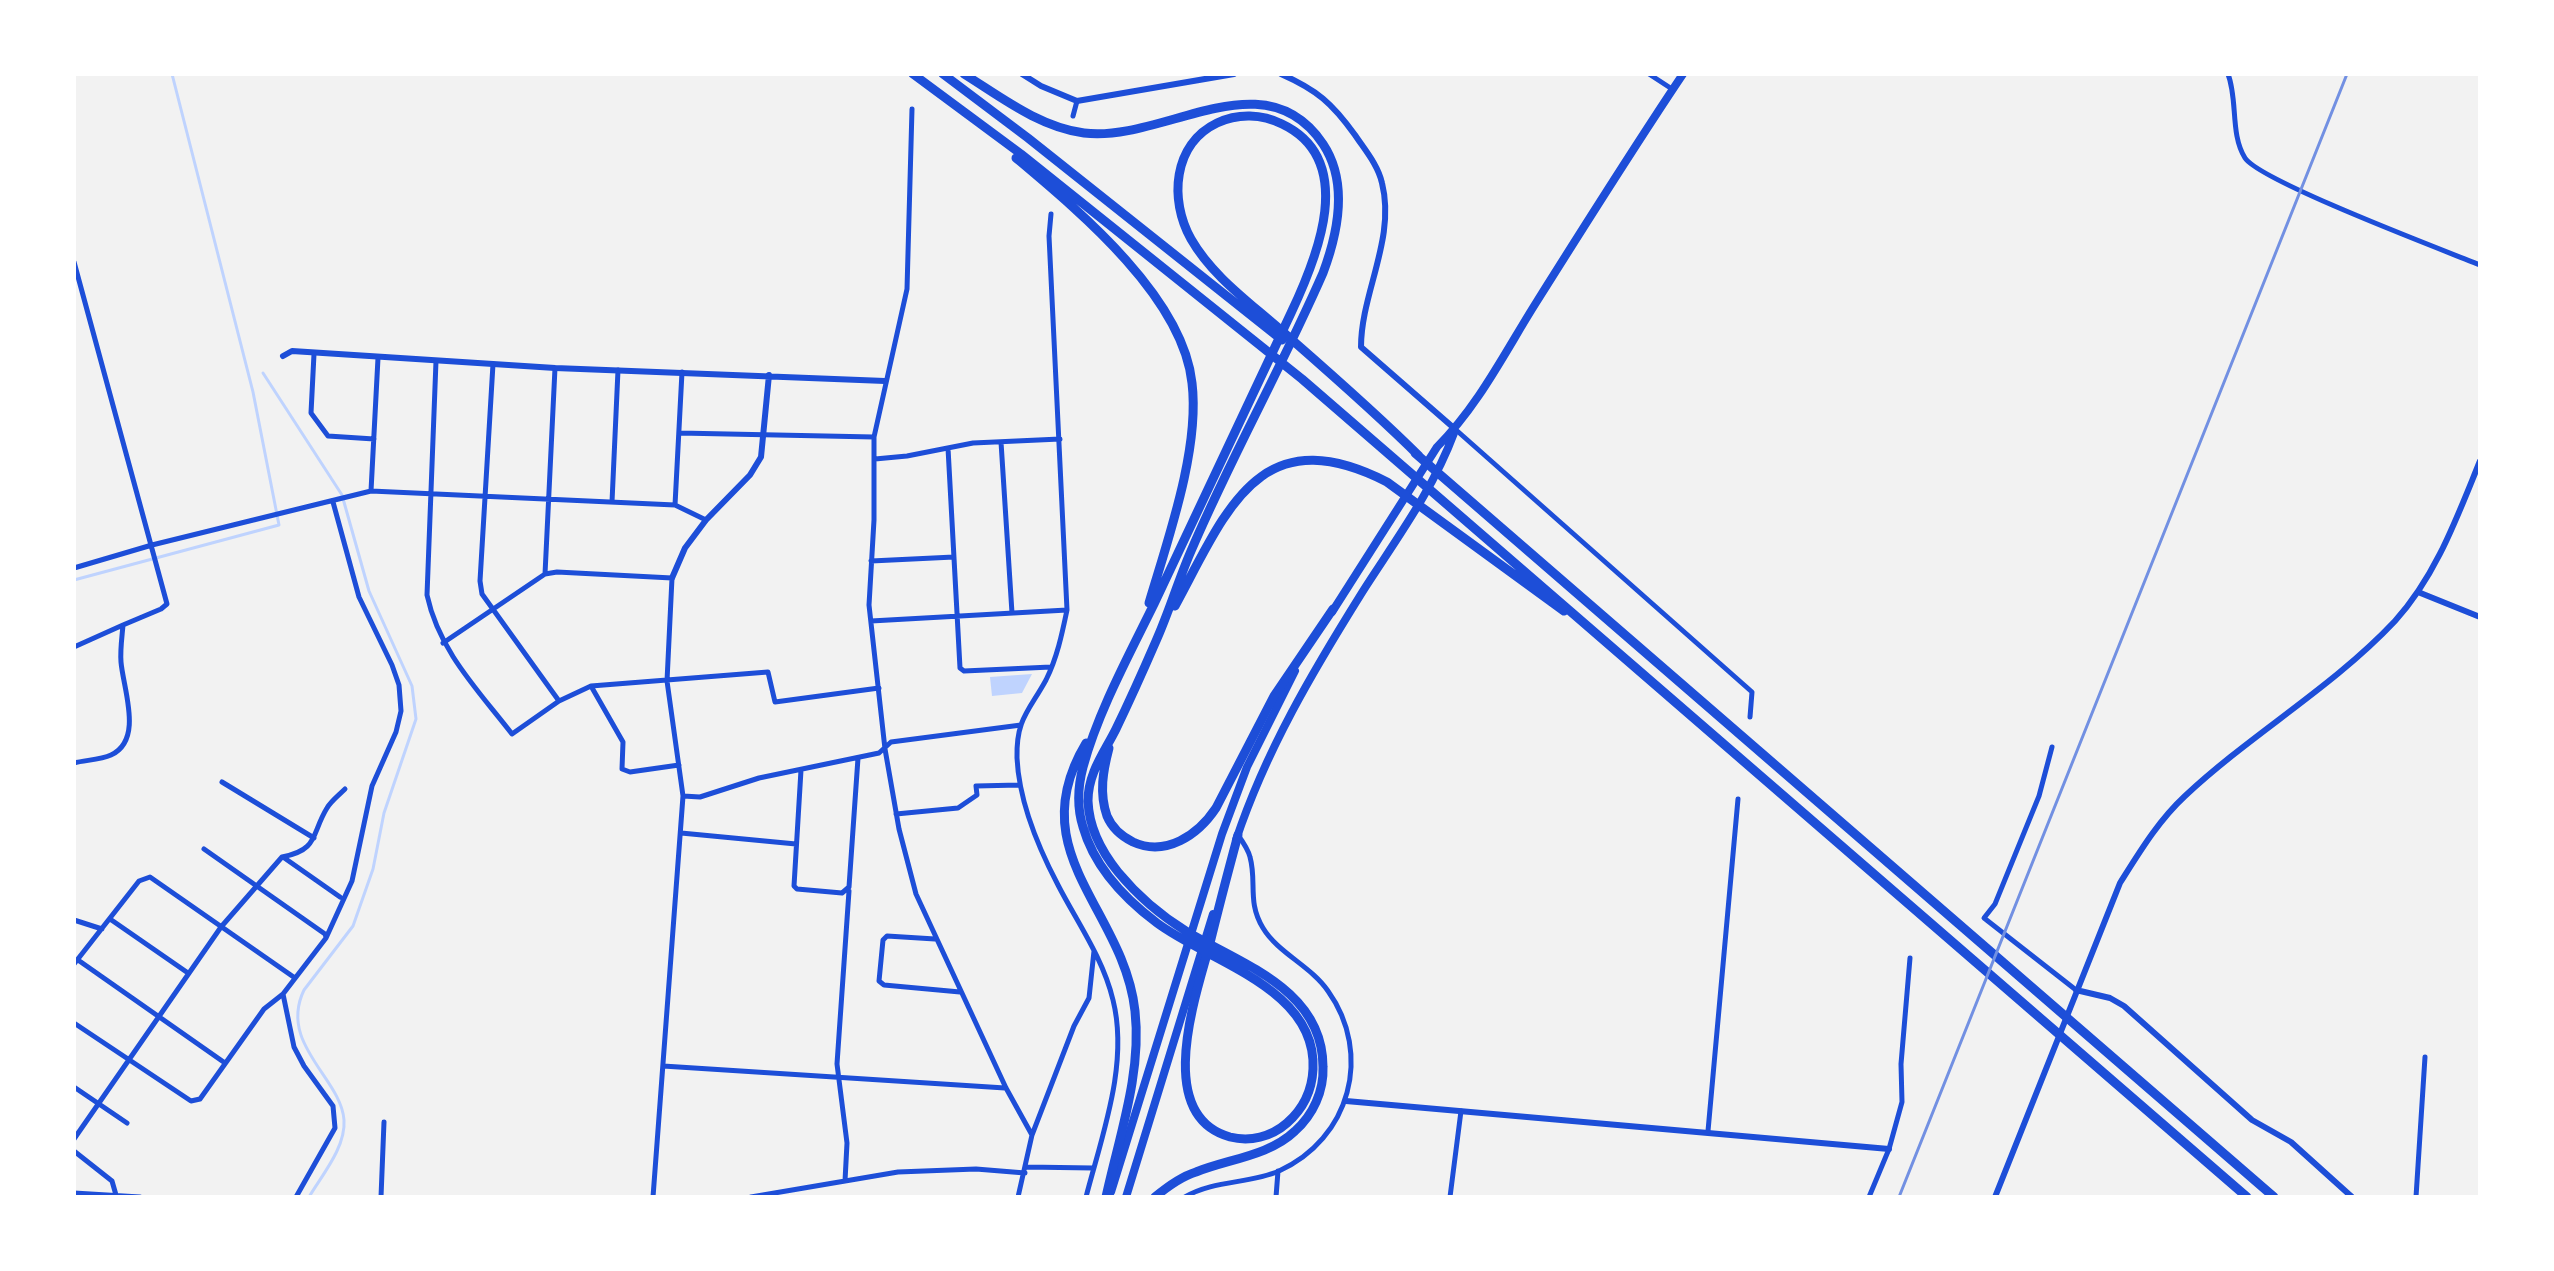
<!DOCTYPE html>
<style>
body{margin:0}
#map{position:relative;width:2554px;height:1271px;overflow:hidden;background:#f2f2f2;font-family:Mulish,sans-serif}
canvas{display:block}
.frame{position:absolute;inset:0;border:76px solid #fff;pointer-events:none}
</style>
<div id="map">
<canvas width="2554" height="1271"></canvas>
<div class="frame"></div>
</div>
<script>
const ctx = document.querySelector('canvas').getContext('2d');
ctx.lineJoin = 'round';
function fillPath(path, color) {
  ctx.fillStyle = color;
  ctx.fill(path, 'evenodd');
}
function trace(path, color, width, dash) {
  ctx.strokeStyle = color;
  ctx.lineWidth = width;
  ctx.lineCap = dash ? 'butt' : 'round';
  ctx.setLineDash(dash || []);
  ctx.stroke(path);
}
fillPath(new Path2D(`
 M1032 674 1022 693 992 696 990 677Z`), '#bfd3fe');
trace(new Path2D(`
 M263 373 342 495 369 591 412 686 416 719 384 813 373 869 353 926 304 990C278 1044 341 1078 344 1120 346 1147 322 1175 309 1197
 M74 580 279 525 253 392 172 74`), '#bfd3fe', 3);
trace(new Path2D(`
 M1649 74 1672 89
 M2228 74C2238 100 2230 134 2245 158 2260 181 2443 250 2480 265
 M912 109 907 289 874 437V520L869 605 885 749 899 829 916 894 1006 1088 1032 1135 1018 1197
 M1073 116 1077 101
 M1051 214 1049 236 1067 610C1062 634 1057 658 1046 680 1029 711 1016 719 1017 758 1019 801 1038 847 1058 885 1077 922 1103 958 1113 1000 1129 1064 1102 1135 1086 1197
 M74 262 167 604 161 609 123 625C122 637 120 650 121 662 123 688 144 740 111 755 100 760 85 760 74 763
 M314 354 311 413 328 436 374 439
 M436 361 427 595C439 651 478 690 512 734L559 701 591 686 768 672 775 702 879 688
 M493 364 480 581 482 594 559 701
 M1455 429 1752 692 1750 717
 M679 433 874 437
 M1001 442 1012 613
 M948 448 960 668 964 671 1051 667
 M875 459 907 456 973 443 1060 439
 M371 491 378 358
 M612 502 618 370
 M675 505 682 372
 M871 561 954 557
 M74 568 152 545 371 491 675 505 706 520
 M545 574 555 368
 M871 621 1067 610
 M443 643 545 574 557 572 672 578 667 681 683 796 653 1197
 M74 647 123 625
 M591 686 623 742 622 769 630 772 679 765
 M2052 747 2039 796 1995 904 1984 918 2076 990
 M801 770 794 886 797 889 842 893 849 887 858 758
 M222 782 314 838
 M683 796 700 797 759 778 879 753 891 742 1021 725
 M896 814 958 808 977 795 976 786 1019 785
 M681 833 796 844
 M204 849 325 934 326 937
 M283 857 340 897
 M110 919 188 973
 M74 920 102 929
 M935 939 887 936 883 940 879 981 884 985 960 992
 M78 960 225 1063
 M74 964 139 881 150 877 295 978
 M283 994 294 1047 304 1066 333 1106 335 1128 296 1197
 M74 1023 191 1101 200 1099 264 1009 283 994 326 938 352 881 372 786 396 732 401 711 399 685 392 665 359 597 333 502
 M663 1066 1005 1088
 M74 1087 127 1123
 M1708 1131 1738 799
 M1032 1135 1074 1026 1089 998 1094 951
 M74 1139 221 927 282 857C319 850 311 834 327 808 331 801 339 795 345 789
 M74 1151 112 1181 116 1195
 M1026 1167 1093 1168
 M845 1181 847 1143 837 1064 849 891
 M74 1193 140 1197
 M381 1197 384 1122
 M751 1197 898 1172 976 1169 1025 1173
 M1185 1197C1214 1180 1249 1184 1279 1171 1350 1139 1373 1054 1328 991 1311 966 1278 953 1263 928 1247 902 1257 882 1250 857 1248 849 1243 842 1238 835
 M1276 1197 1278 1171
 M1450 1197 1461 1111
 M1869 1197 1889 1149 1902 1102 1901 1064 1910 958
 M2416 1197 2425 1057`), '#1d4ed8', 5);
trace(new Path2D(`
 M1022 74 1041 86 1077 101 1234 74
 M1281 74C1317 90 1332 103 1355 135 1365 150 1378 165 1382 183 1396 239 1361 293 1361 347L1455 429
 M283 356 292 351 555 368 885 381
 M672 578 685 548 706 520 750 475 761 457 769 375
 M2418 592 2480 617
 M2076 990 2110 998 2124 1006 2252 1120 2291 1142 2352 1197
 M1346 1101 1889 1149
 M1995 1197 2120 883C2139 853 2158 821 2185 796 2251 734 2332 688 2395 621 2436 576 2457 517 2480 461`), '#1d4ed8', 6);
trace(new Path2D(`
 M1332 612 1437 447C1478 406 1504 354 1534 306 1583 228 1632 150 1683 74
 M1236 840C1266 750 1313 671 1363 591 1395 541 1433 490 1454 433
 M1111 1192 1222 834 1247 767 1295 671
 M1126 1197 1213 914`), '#1d4ed8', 8);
trace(new Path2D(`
 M913 74 1021 154 1302 379 2247 1197
 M943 74 1028 138 1282 340
 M964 74C1001 97 1039 127 1084 133 1163 143 1264 56 1323 144 1349 183 1338 233 1323 273 1282 367 1231 457 1191 551 1178 581 1169 612 1156 641 1143 671 1130 700 1116 729 1104 753 1088 773 1088 801 1089 828 1101 851 1118 872 1137 895 1160 915 1186 931 1241 964 1323 989 1323 1067 1324 1091 1313 1115 1295 1131 1269 1156 1228 1159 1196 1172 1180 1177 1167 1187 1155 1197
 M1016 158C1079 211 1183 297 1192 383 1200 449 1168 539 1149 603
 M1415 453 2274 1197
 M1175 606C1227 510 1259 417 1387 482L1564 611
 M1086 743C1020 853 1124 909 1135 1011 1142 1073 1119 1137 1106 1197
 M1109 748C1103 771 1099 793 1107 816 1112 828 1121 836 1133 842 1166 857 1198 835 1216 808L1274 696 1333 609
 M1238 835C1228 872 1218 910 1209 947 1195 998 1154 1116 1230 1137 1250 1142 1271 1137 1287 1123 1303 1109 1312 1091 1313 1069 1317 988 1209 962 1157 923 1125 899 1094 866 1083 827 1077 808 1078 786 1083 767 1098 712 1129 655 1154 604 1199 507 1245 410 1291 313 1317 258 1358 160 1282 124 1262 114 1238 113 1217 123 1173 144 1169 200 1191 239 1211 274 1245 299 1275 325 1324 368 1373 410 1419 456`), '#1d4ed8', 9);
trace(new Path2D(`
 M1899 1197 2347 74`), '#7290e2', 3);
</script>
